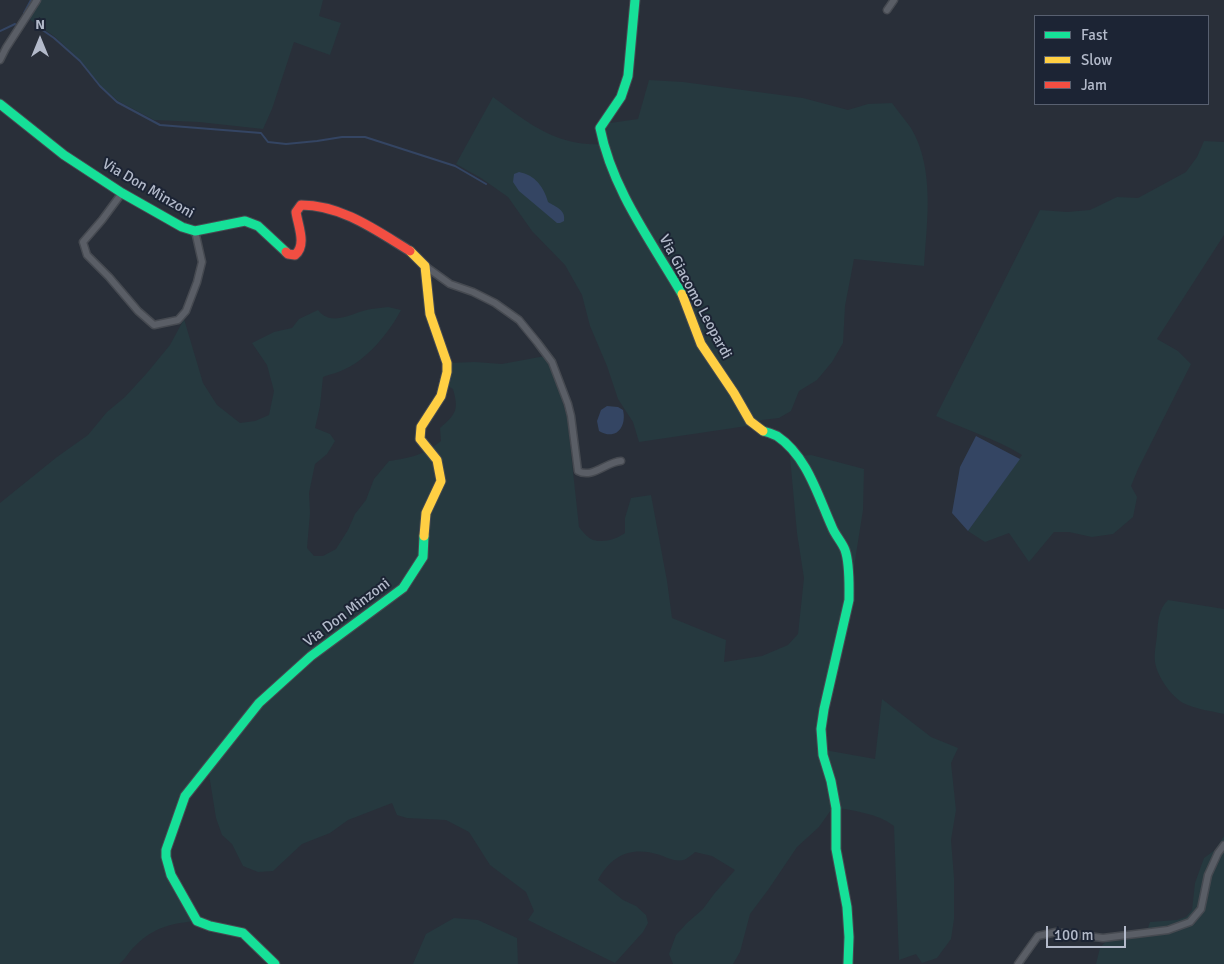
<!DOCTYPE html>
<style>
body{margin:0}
#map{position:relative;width:1224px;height:964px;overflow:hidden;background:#292f39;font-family:Signika,sans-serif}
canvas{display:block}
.legend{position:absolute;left:1034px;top:15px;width:175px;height:90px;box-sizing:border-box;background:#1c2434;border:1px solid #586070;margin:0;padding:6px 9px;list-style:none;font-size:15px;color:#b3baca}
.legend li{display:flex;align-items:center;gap:10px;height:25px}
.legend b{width:25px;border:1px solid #586070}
.north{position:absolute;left:15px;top:15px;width:50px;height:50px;-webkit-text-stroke:4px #1c2434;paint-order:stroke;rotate:0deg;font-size:14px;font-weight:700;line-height:20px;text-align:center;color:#b3baca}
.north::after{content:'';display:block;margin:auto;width:18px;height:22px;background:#b3baca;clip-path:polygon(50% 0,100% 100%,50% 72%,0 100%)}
.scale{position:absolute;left:1046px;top:926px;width:80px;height:22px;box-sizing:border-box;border:2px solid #b3baca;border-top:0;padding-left:6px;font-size:15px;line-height:18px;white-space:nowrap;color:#b3baca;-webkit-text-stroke:4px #1c2434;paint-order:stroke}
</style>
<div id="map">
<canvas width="1224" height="964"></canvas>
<ul class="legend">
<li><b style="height:6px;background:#16e098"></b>Fast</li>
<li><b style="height:6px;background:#ffcf43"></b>Slow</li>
<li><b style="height:6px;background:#f24e42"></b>Jam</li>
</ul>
<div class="north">N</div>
<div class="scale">100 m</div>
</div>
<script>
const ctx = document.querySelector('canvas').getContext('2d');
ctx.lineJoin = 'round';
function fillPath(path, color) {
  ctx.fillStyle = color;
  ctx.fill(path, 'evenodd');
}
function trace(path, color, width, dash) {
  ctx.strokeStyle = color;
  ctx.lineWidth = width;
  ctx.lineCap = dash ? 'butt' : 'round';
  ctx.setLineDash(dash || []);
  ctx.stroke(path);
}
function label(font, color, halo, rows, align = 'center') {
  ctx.font = font + ' Signika,sans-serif';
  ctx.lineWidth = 4;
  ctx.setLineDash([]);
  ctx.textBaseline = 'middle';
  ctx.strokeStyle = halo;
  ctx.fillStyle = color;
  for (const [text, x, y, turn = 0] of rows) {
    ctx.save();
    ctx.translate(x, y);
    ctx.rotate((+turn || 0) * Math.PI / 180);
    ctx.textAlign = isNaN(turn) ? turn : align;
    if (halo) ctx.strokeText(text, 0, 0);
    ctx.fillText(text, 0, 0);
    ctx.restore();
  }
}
fillPath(new Path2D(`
 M37 0H323L319 16 341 23 330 55 294 42 272 109 263 129 199 122 154 120 118 101 101 86 80 60 54 36 26 17Z
 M649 80 683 82 803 98 848 110 868 104 892 103C898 111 905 120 911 128 935 169 927 221 924 266L854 259 845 306 843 343 832 362 817 380 799 391 791 411 779 418 762 420 747 426 639 442 633 422 618 399 607 366 590 326 582 295 565 265 532 231 508 197 481 178 456 164 493 97C528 123 557 147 603 144L597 129 610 123 638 119Z
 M1204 141 1224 142V235L1157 339 1178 351 1191 364 1138 469 1131 486 1137 497 1133 517 1113 534 1092 537 1069 532H1054L1029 562 1009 533 985 542 968 531 1022 455C995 438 965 430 936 416L1040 210 1067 212 1090 210 1117 197 1138 198 1186 172 1197 157Z
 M388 307 401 310C390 331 368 359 345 369 338 373 330 374 323 377L320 406 315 428 330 434 335 441 327 454 315 464 309 493 310 513 307 548 314 556H323L336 549 348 530 355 514 366 500 374 479 389 461C411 458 423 455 441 441L440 428C456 414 459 410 453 389L444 384 447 363 475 362 502 364 545 356 550 363 567 416 579 527C582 531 587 537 591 539 601 544 617 539 625 533V518L631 498 651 495 667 581 672 618 726 640 724 662 762 656 788 645 798 634 804 578 797 533 790 457 811 455 864 469 863 510 854 567 840 628 821 699 818 726 819 749 875 759 882 699 931 737 958 748 951 763 956 810 951 840 954 878V919L951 939 937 958 922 963 916 954 899 960 894 826C877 813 854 811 833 807L819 827 797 847 768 890 750 914 740 952 733 964H673L669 954 676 935 687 923 703 909 714 894 735 870 712 856 695 852C693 854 689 857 686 859 677 863 668 858 660 855 631 846 612 855 598 880L623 900 636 906 646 915 648 923 643 932 615 963 528 920 534 911 526 892 490 865 469 832 446 820 407 818 397 815 392 803 348 820 330 833 302 844 273 871 258 872 243 866 232 844 222 835 216 818 208 768 194 782 165 856 198 921C172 923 154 927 135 946 129 951 126 959 119 964H0V503L57 457 88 435 107 412 125 397 147 373 170 345 184 319 203 383 217 405 240 423 255 421 269 415 274 391 267 365 252 343 274 332 292 328 299 319 318 310C332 328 353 312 371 309 377 308 383 308 388 307Z
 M1168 600 1224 609V714C1211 711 1195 709 1183 703 1171 696 1157 676 1155 662 1154 654 1156 644 1157 635 1158 622 1158 610 1168 600Z
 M1224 836V964H1096L1100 948 1108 939 1146 934 1150 922 1177 920 1186 917 1192 910 1195 883 1204 858 1215 850Z
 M454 918 478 920 517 938 518 964H413L426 934Z`), '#26393f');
fillPath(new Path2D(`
 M519 172C535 175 544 187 548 202 556 207 566 210 564 221L560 223H557L519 191 513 182 514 174Z
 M607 406 618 407 623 410C627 427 616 441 599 431L597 421 601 410Z
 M976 436 1020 459 968 531 952 513 960 467Z`), '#344563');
trace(new Path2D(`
 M24 13 31 0
 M41 29 54 38 80 61 100 86 117 102 160 125 261 133 268 142 286 144 317 141 342 137H365L455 166 486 184
 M0 31 15 24`), '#344563', 2);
const street = new Path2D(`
 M887 10 894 0
 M0 60 6 48 37 0
 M122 193 102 220 83 242 87 255 109 277 138 311 154 325 178 320 186 311 197 282 202 262 195 231
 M425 266 450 284 473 292 495 303 519 320 537 342 552 362 568 404 571 416 578 471C592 479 606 462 621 461
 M1018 964 1038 936 1056 932 1103 938 1168 930 1190 922 1201 909 1208 875 1218 853 1224 845`);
const fast = new Path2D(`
 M635 0 628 76 621 97 600 128C612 189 651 241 682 294
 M0 104 64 155 122 193 182 227 195 231 245 221 258 226 286 252
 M763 431C767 432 773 434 777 436 807 456 818 496 832 527 835 535 842 542 845 550 850 564 849 586 849 600L824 709 821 729 823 755 831 781 836 808V849L847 907 849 937 848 964
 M275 964 243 933 210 926 197 921 171 875 166 857V850L185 796 259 703 311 656 403 588 423 557 424 536`);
const slow = new Path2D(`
 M410 251 425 266 430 314 447 363V372L441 396 421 427 420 439 437 460 441 481 426 513 424 536
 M682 294 701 344 734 393 750 421 763 431`);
const jam = new Path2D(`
 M286 252 288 254 295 255C307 245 298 226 296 212L301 205C342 205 377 231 410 251`);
trace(street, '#464a51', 9);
trace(fast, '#464a51', 11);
trace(slow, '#464a51', 11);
trace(jam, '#464a51', 11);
trace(street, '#5a5e66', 6);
trace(fast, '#16e098', 9);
trace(slow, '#ffcf43', 9);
trace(jam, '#f24e42', 9);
label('15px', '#b3baca', '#1c2434', [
 ["Via Don Minzoni",148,189,30],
 ["Via Giacomo Leopardi",695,297,62],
 ["Via Don Minzoni",347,613,-37]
]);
</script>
